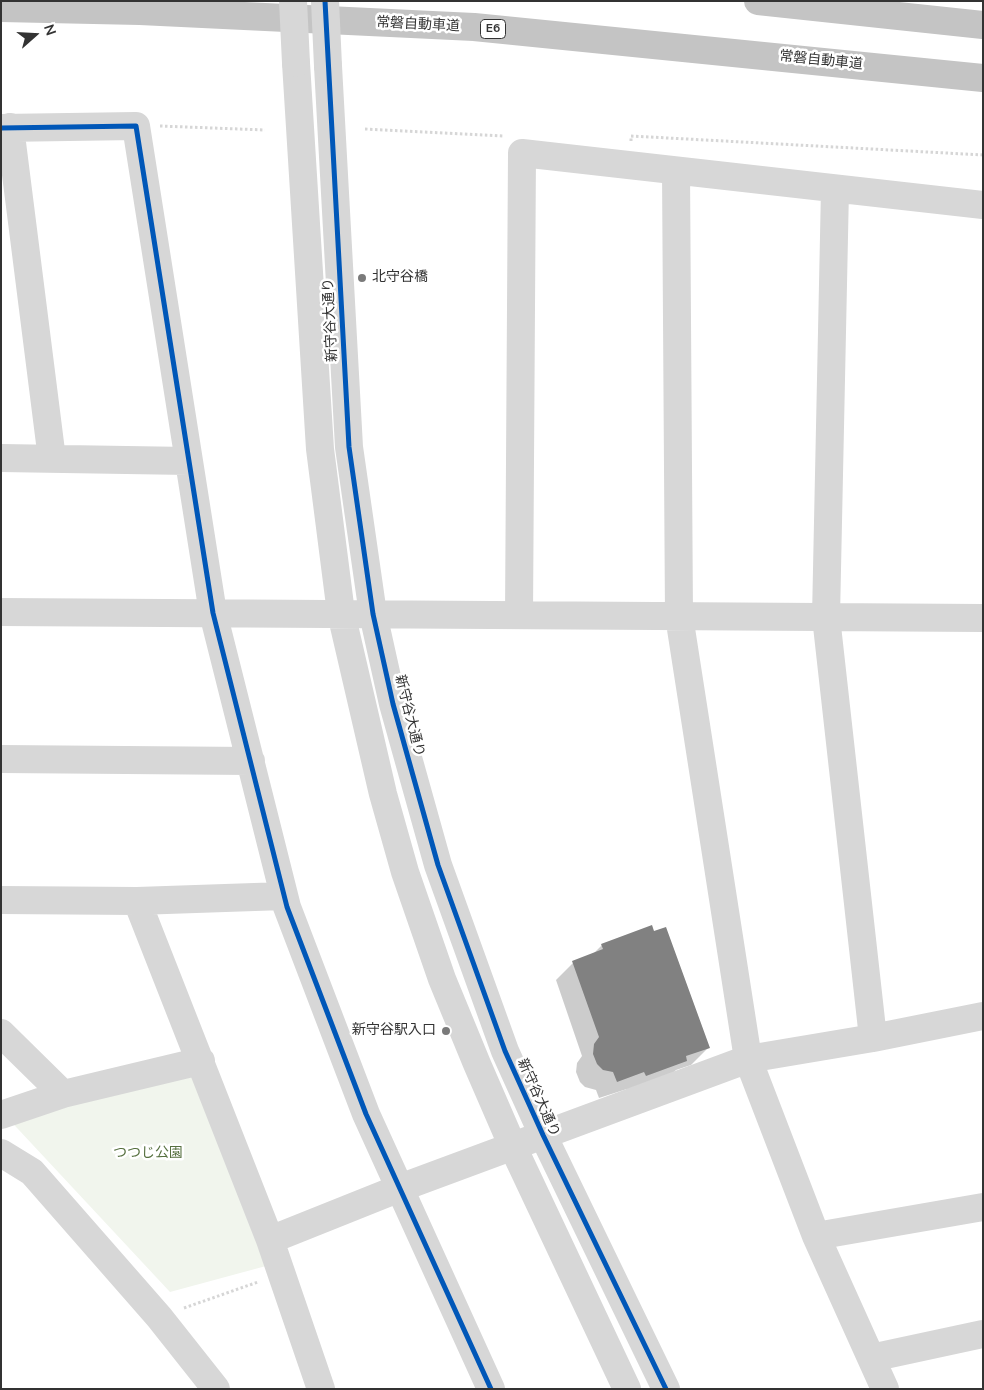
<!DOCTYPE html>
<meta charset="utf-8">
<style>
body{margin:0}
#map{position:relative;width:984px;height:1390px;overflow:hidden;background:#fff;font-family:"Nunito Sans",sans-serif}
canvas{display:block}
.frame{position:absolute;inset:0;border:2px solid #333;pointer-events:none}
.north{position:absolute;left:10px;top:10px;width:50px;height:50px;-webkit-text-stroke:4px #fff;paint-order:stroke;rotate:71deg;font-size:14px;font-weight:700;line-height:20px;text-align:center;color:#333}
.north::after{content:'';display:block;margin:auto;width:18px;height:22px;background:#333;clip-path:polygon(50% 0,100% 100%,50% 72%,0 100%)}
</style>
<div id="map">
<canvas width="984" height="1390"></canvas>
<div class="frame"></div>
<div class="north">N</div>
</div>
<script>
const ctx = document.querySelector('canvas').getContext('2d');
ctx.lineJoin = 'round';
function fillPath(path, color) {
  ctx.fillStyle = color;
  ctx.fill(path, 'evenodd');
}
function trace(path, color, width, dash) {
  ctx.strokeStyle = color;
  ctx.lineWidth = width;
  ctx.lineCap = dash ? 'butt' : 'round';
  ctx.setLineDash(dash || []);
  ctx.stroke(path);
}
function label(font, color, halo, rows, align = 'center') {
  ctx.font = font + ' "Nunito Sans","Noto Sans JP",sans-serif';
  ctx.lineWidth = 5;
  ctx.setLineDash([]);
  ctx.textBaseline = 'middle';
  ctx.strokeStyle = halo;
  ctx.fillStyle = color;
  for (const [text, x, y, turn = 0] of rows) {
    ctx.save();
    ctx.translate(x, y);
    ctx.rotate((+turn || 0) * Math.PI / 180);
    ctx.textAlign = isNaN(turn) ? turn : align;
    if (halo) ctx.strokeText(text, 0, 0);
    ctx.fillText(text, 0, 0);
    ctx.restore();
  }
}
fillPath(new Path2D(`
 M201 1061 266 1266 170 1292 4 1114Z`), '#f1f5ed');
fillPath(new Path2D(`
 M602 945 709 1047 691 1065 676 1070 668 1078 628 1092 627 1089 599 1098 596 1090 585 1087 580 1082 576 1072 577 1063 582 1056 556 980 573 963 592 955Z`), '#0003');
fillPath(new Path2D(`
 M652 925 654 931 666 927 710 1048 686 1056 687 1061 646 1076 644 1072 617 1082 613 1072 603 1070 597 1064 593 1054 594 1044 599 1037 572 961 603 949 601 944Z`), '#818181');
trace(new Path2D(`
 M160 126 265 130
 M365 129 504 136
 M631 141V136L983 155
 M184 1308 258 1282`), '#d6d6d6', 3, [2.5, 2.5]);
trace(new Path2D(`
 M296 63 320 449 341 613 383 794 405 872 442 979 477 1064 513 1147 627 1389
 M328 66 349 447 373 614 393 704 438 865 505 1051 543 1135 666 1389
 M10 127 52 459
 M1 128 136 126 213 613 287 907 366 1114 491 1389
 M676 171 679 616 748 1059 816 1236 871 1358 983 1334
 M835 189 826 617 873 1038
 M1 458 189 461
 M1 612 983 618
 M519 615 522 153 983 205
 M1 759 251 761
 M1 900 137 901 284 896
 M137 901 270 1240 321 1389
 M1 1033 63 1094 201 1061
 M1 1115 63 1094
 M1 1153 32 1172 159 1317 216 1389
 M816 1236 983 1207
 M270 1240 400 1188 748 1059 873 1038 983 1016
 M871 1358 885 1389`), '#d7d7d7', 28);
trace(new Path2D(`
 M758 1 983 25
 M1 8 140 11 474 27 983 78`), '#c4c4c4', 28);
trace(new Path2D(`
 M293 1 296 63
 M325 1 328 66`), '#d7d7d7', 28);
trace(new Path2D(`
 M325 1 349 447 373 614 393 704 438 865 505 1051 543 1135 666 1389
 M1 128 136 126 213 613 287 907 366 1114 491 1389`), '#0057b8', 5);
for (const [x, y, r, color] of [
 [362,278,5,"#7a7a7a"],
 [446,1031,5,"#7a7a7a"]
]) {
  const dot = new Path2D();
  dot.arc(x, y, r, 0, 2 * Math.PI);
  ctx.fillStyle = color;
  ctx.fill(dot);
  trace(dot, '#fff', 2);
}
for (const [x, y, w] of [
 [493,29,25]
]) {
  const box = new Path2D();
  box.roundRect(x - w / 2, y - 9.5, w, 19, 4);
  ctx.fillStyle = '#fff';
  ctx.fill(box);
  trace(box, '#333', 1);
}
label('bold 12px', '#333', null, [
 ["E6",493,29]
]);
label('14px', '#333', '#fff', [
 ["常磐自動車道",418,25,3],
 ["常磐自動車道",821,61,6],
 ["新守谷大通り",331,320,-93],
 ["新守谷大通り",409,716,76],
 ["新守谷大通り",538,1098,66]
]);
label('14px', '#333', '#fff', [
 ["北守谷橋",372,278],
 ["新守谷駅入口",436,1031,"right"]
], 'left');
label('14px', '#56703f', '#fff', [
 ["つつじ公園",148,1154]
]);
</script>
